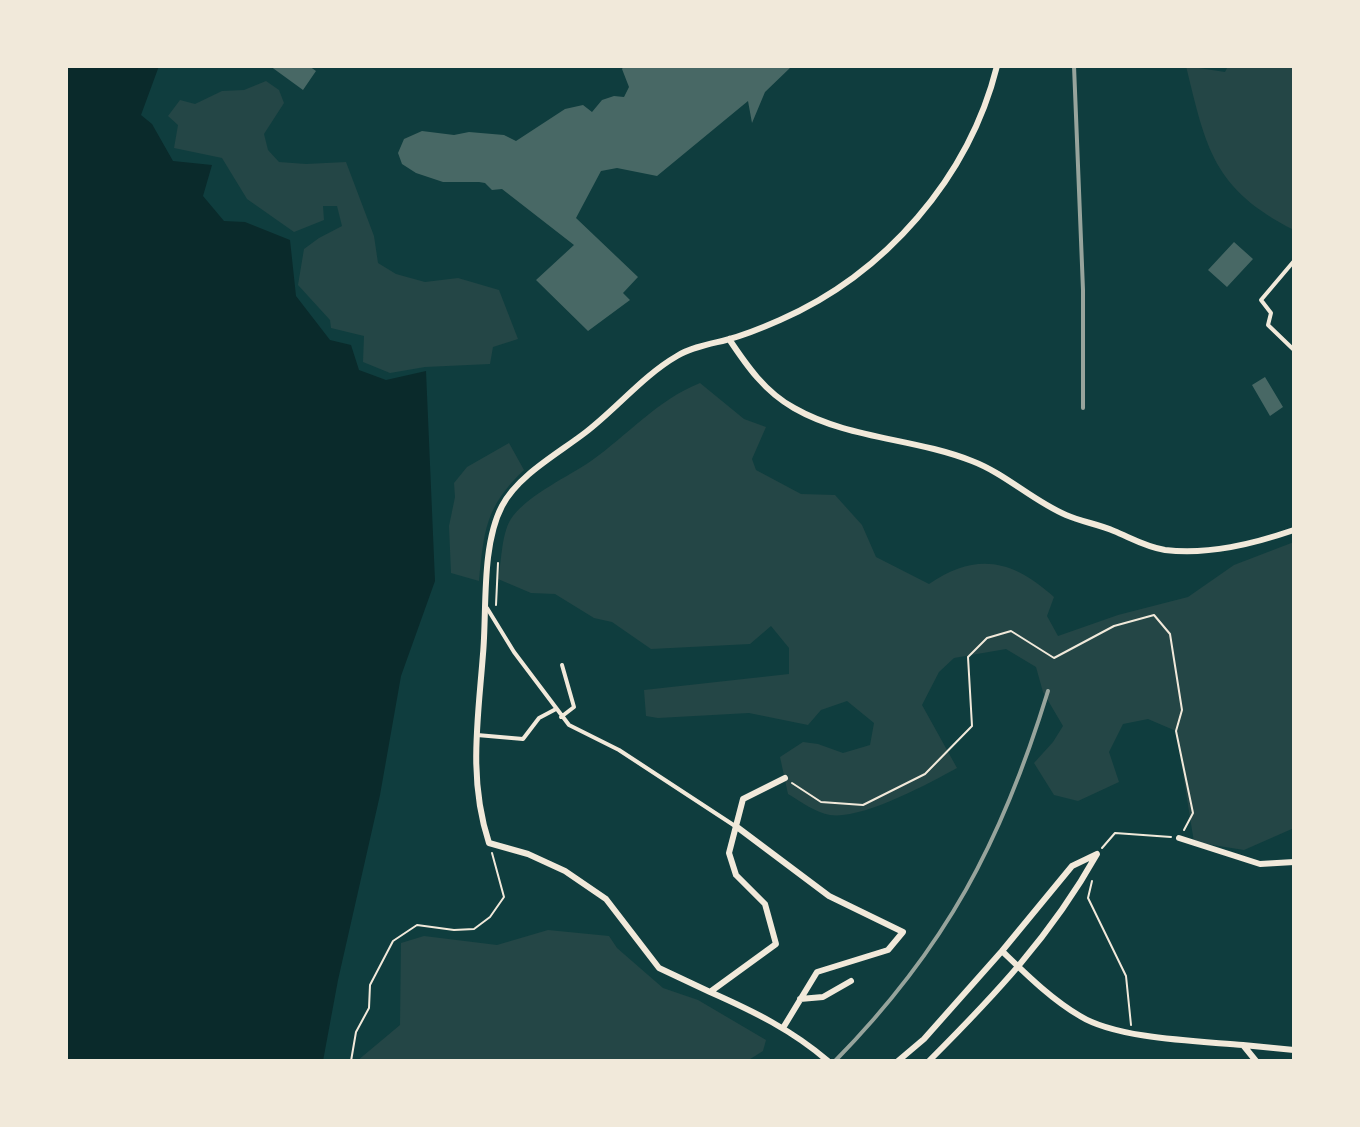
<!DOCTYPE html>
<style>
body{margin:0}
#map{position:relative;width:1360px;height:1127px;overflow:hidden;background:#0f3d3e;font-family:Ubuntu,sans-serif}
canvas{display:block}
.frame{position:absolute;inset:0;border:68px solid #f1e9da;pointer-events:none}
</style>
<div id="map">
<canvas width="1360" height="1127"></canvas>
<div class="frame"></div>
</div>
<script>
const ctx = document.querySelector('canvas').getContext('2d');
ctx.lineJoin = 'round';
function fillPath(path, color) {
  ctx.fillStyle = color;
  ctx.fill(path, 'evenodd');
}
function trace(path, color, width, dash) {
  ctx.strokeStyle = color;
  ctx.lineWidth = width;
  ctx.lineCap = dash ? 'butt' : 'round';
  ctx.setLineDash(dash || []);
  ctx.stroke(path);
}
fillPath(new Path2D(`
 M1186 66 1225 72 1228 66H1294V230C1213 189 1206 148 1186 66Z
 M266 81 279 90 284 103 264 134 268 150 279 162 306 164 346 162 374 236 378 263 396 274 425 282 458 278 499 290 518 339 493 347 490 364 425 367 390 373 363 362 364 336 331 328 330 320 298 285 304 249 319 238 342 226 337 206H323L324 220 294 232 247 199 222 158 174 148 178 125 168 116 180 100 195 104 222 91 244 90Z
 M700 383 744 419 766 427 752 459 756 470 801 494 835 495 862 525 876 557 929 584C976 552 1012 559 1054 597L1047 616 1058 636 1118 615 1188 597 1234 565 1294 542V828L1244 850 1194 842 1176 731 1148 719 1123 724 1109 752 1119 782 1078 801 1054 795 1034 763 1053 742 1063 726 1043 692 1036 667 1006 649 954 658 939 672 922 705 957 768C928 784 861 820 830 815 816 813 800 801 788 794L780 757 803 742 818 744 843 753 870 745 874 723 847 701 821 710 808 725 749 713 658 718 646 716 644 690 789 674V648L771 626 750 644 651 649 612 622 594 618 555 594 531 593 498 579C502 561 501 531 513 516 531 493 568 477 591 461 628 435 657 400 700 383Z
 M509 443 524 470C485 507 484 531 479 581L451 573 449 526 455 497 454 483 467 467Z
 M548 930 609 936 617 948 663 988 698 1000 766 1040 763 1051 747 1061H357L400 1025 401 943 424 936 497 945Z`), '#244646');
fillPath(new Path2D(`
 M66 66H159L141 115 152 124 173 161 212 165 203 196 224 221 245 222 290 240 296 296 330 340 351 345 359 370 386 380 426 371 435 581 401 676 380 795 338 980 323 1061H66Z`), '#0a2a2b');
fillPath(new Path2D(`
 M270 66H309L316 71 303 90Z
 M624 66 791 67 765 92 752 123 748 101 657 176 617 168 601 171 576 218 638 277 623 293 630 300 588 331 536 280 574 245 502 189 492 190 485 183 479 182H443L416 173 402 164 398 153 404 139 422 131 454 135 469 132 504 135 516 141 565 109 583 105 592 112 602 100 614 96 624 97 629 87 622 69Z
 M1234 242 1253 259 1227 287 1208 270Z
 M1265 377 1283 407 1270 416 1252 385Z`), '#486865');
trace(new Path2D(`
 M496 605 498 563
 M792 783 821 802 863 805 925 774 972 726 968 657 987 638 1011 631 1054 658 1114 626 1154 615 1170 634 1182 710 1176 731 1193 813 1184 830
 M1102 848 1115 833 1171 837
 M1092 881 1088 898 1126 976 1131 1025
 M351 1061 356 1032 369 1008 370 985 393 941 417 925 454 930 474 929 490 917 504 897 492 853`), '#f1e9da', 2);
trace(new Path2D(`
 M1294 261 1261 300 1271 313 1268 325 1294 350
 M487 608 514 652 569 725 619 750 735 826
 M561 717 574 707 562 665
 M477 735 523 739 539 718 556 709`), '#f1e9da', 4);
trace(new Path2D(`
 M729 339C747 366 765 392 794 408 848 439 914 438 972 461 1006 474 1033 501 1066 515 1082 522 1098 524 1114 531 1131 538 1146 547 1165 550 1209 555 1253 544 1294 530
 M785 778 743 799 729 853 736 875 765 904 776 944 710 992 659 968 606 899 565 871 528 854 489 843C468 779 478 720 483 654 487 611 481 546 502 506 518 475 559 453 586 432 617 408 644 375 677 356 692 347 710 344 726 340 745 335 762 328 780 320 885 274 969 178 997 66
 M737 827 829 896 903 932 888 950 817 972 783 1028
 M1179 838 1260 864 1294 862
 M1002 951C1026 974 1051 999 1080 1016 1117 1039 1198 1041 1243 1045L1256 1061
 M710 992C753 1011 792 1030 828 1061
 M800 999 823 997 851 981
 M1243 1045 1294 1050
 M898 1061 924 1039 1002 951 1072 866 1097 854C1051 936 994 996 929 1061`), '#f1e9da', 6);
trace(new Path2D(`
 M1074 66 1083 290V408
 M835 1061C946 948 1002 841 1048 691`), '#97a49c', 4);
</script>
